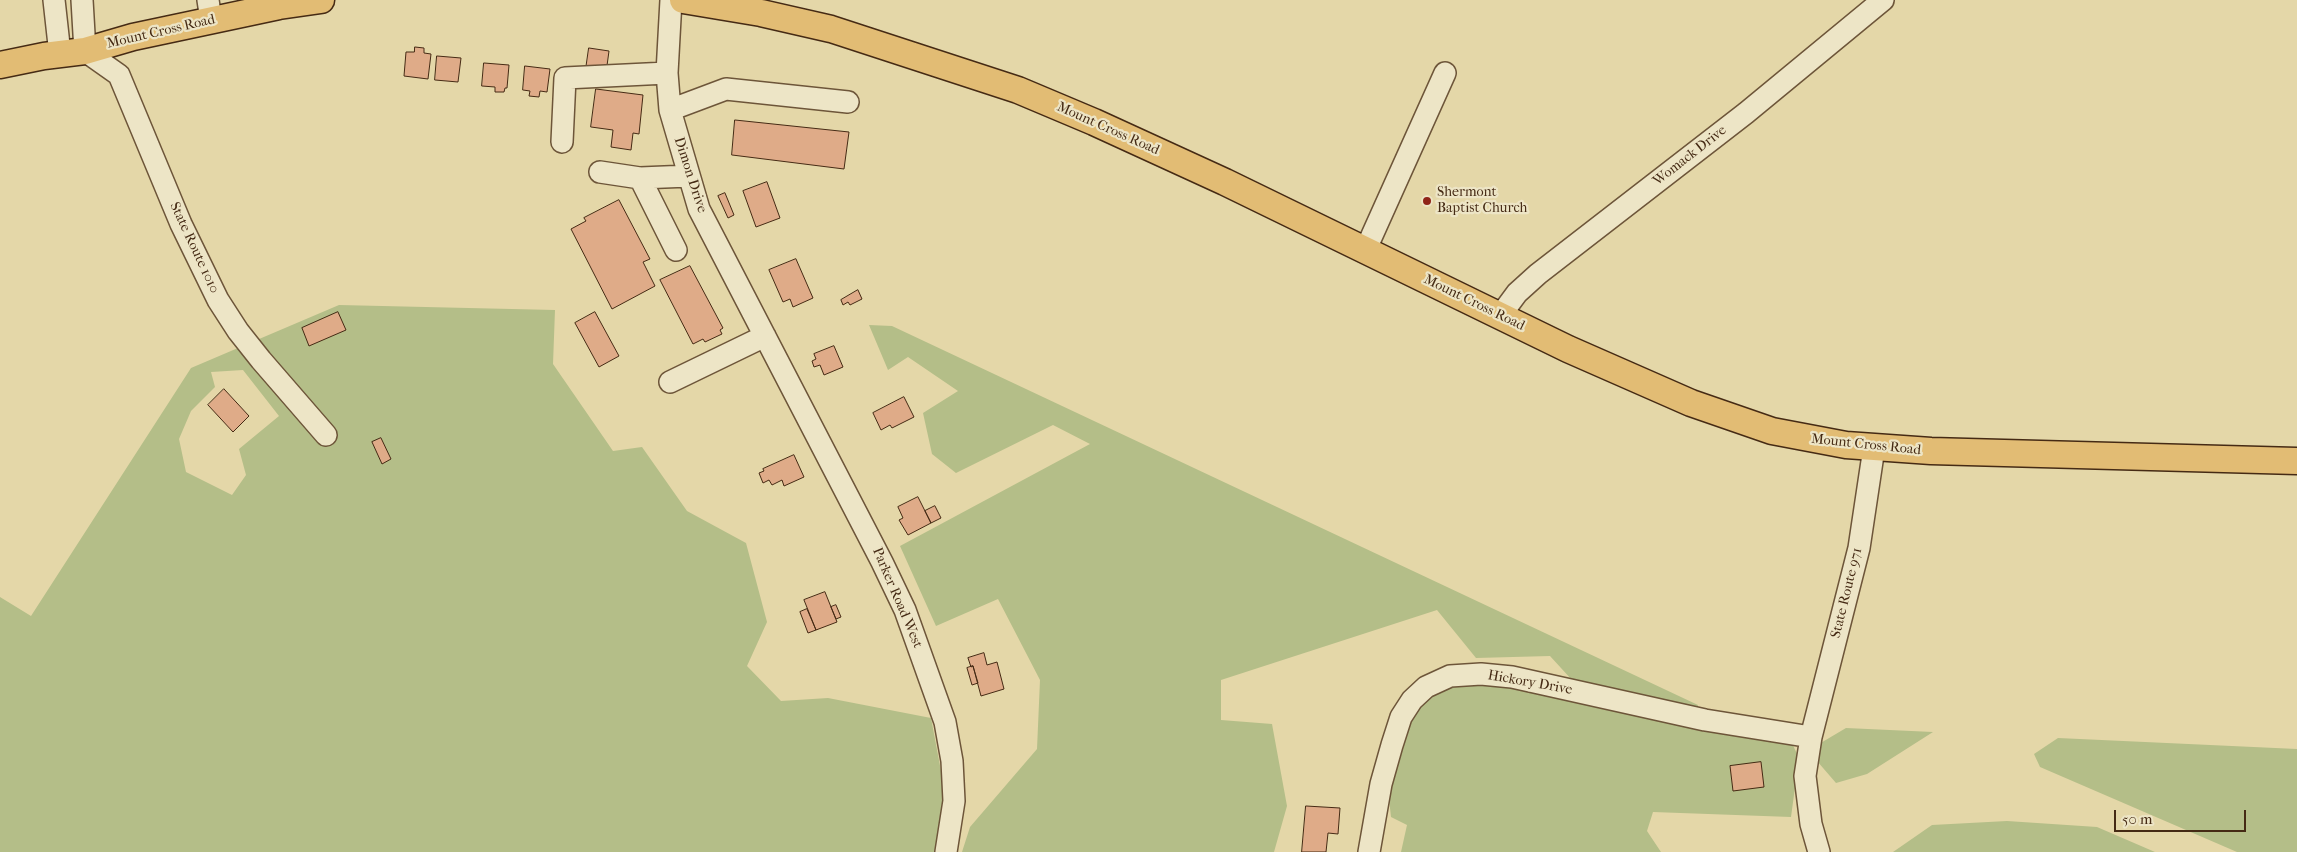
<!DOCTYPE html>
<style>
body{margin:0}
#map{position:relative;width:2297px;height:852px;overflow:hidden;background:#e4d7a8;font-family:"IM FELL French Canon",serif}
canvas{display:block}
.scale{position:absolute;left:2114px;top:810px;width:132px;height:22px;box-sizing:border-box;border:2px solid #452a14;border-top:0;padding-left:6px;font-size:15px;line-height:18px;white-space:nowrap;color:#452a14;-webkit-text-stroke:4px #ede5c6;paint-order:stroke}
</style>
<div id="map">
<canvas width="2297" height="852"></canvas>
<div class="scale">50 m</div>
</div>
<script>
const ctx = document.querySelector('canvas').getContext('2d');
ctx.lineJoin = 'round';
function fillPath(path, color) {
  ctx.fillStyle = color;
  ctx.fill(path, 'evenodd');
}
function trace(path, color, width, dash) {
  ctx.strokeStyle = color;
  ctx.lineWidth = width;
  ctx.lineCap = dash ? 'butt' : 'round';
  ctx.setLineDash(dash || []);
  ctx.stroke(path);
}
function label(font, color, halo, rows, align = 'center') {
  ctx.font = font + ' "IM FELL French Canon",serif';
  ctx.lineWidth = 4.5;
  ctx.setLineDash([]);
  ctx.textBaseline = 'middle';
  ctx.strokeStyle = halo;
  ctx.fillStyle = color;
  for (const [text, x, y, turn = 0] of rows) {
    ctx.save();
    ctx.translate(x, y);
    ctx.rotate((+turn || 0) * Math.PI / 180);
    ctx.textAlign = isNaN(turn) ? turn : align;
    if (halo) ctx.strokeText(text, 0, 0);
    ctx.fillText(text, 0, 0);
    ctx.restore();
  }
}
fillPath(new Path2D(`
 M339 305 555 310 553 364 613 451 642 447 687 511 746 543 767 622 747 666 781 701 828 698 931 718 945 792 937 852H0V597L31 616 191 368ZM243 370 279 416 239 449 246 475 232 495 186 472 179 439 191 411 215 387 211 372Z
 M869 325 892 326 1698 705 1697 711 1572 680 1550 656 1476 658 1437 610 1221 680V720L1272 724 1287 806 1274 852H962L970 827 1037 749 1040 680 998 599 936 626 900 546 1090 444 1053 425 956 473 932 454 923 413 958 391 908 357 888 370Z
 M1460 677 1790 739 1799 758 1791 817 1653 812 1647 831 1661 852H1401L1407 825 1391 817 1388 790 1403 724 1419 705Z
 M1846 728 1933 732 1867 774 1836 783 1817 761 1819 744Z
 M2058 738 2297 749V852H2237L2040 767 2034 754Z
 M2007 821 2097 827 2155 852H1893L1932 825Z`), '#b4be88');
const building = new Path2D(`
 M415 47 424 48V53L431 54 428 79 404 76 406 52H414Z
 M589 48 609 51 606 73 586 69Z
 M437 56 461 58 458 82 435 80Z
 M484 63 509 65 507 88H505L504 92H495V87L482 86Z
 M525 66 550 69 547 92 540 91 539 97 529 96 530 91 523 90Z
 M596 89 643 95 639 134 633 133 631 150 611 147 613 130 591 127Z
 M735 120 849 132 844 169 732 155Z
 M767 182 780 218 756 227 743 191Z
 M725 193 734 215 728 218 718 196Z
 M619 200 650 259 643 262 655 286 612 309 571 229 586 221 584 218Z
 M796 259 813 298 793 307 790 299 783 302 769 270Z
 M690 266 723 328 720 330 722 334 705 342 703 339 693 344 660 280Z
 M858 290 862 299 850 305 848 302 843 305 841 300Z
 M338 312 346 330 309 346 302 328Z
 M595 312 619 356 599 367 575 323Z
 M834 346 843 367 824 375 820 365 814 367 812 361 816 359 814 354Z
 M224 389 249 416 233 432 208 405Z
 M904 397 914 417 892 428 890 425 881 430 873 413Z
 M381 438 391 459 382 464 372 442Z
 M794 455 804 477 784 486 782 480 772 485 769 480 763 483 759 473 764 471 763 469Z
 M918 497 931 523 908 535 899 520 903 518 898 507Z
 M935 506 941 518 931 523 925 511Z
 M825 592 837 622 816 630 804 600Z
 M836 605 841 617 836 619 831 607Z
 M807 609 816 630 808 633 800 612Z
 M984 653 987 665 997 662 1004 689 981 696 973 666 971 667 968 658Z
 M973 666 978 683 972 685 967 668Z
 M1761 762 1764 787 1733 791 1730 766Z
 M1306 806 1340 808 1338 834 1328 833 1326 852H1302Z`);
fillPath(building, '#dfab88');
trace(building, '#452a14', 1);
const minor = new Path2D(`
 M54 0 60 54
 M82 0 85 51 119 75 181 224 218 300 238 331 261 360 326 435
 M208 0 211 20
 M671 0 667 73 670 110 699 209 882 562 905 610 945 722 952 761 954 801 946 852
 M670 110 726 89 848 102
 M562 142 565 78 667 73
 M600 172 640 178 689 176
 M640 178 676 250
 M1365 251 1445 73
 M1500 316 1517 293 1538 274 1746 113 1883 0
 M670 382 765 336
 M1369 852 1381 784 1392 745 1401 717 1412 700 1426 687 1450 676 1481 674 1512 677 1705 720 1811 737
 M1819 852 1811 824 1805 776 1811 737 1859 548 1874 448`);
const major = new Path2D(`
 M683 0 761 13 831 29 1018 90 1094 122 1225 182 1568 349 1691 403 1772 431 1846 445 1931 451 2297 461
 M0 65 44 56 85 51 133 37 279 6 321 0`);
trace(minor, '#6d5539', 24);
trace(major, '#452a14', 29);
trace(minor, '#ede5c6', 21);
trace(major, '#e2bc74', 26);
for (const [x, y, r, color] of [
 [1427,201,5,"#8f2418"]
]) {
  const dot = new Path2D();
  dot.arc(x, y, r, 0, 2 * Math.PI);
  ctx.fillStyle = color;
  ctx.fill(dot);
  trace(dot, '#ede5c6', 2);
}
label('14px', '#452a14', '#ede5c6', [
 ["Mount Cross Road",161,32,-13],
 ["Mount Cross Road",1108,129,24],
 ["Womack Drive",1690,156,-38],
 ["Dimon Drive",690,175,72],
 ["State Route 1010",194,248,65],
 ["Mount Cross Road",1474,303,26],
 ["Mount Cross Road",1866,445,6],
 ["State Route 971",1847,593,-76],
 ["Parker Road West",897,598,67],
 ["Hickory Drive",1530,683,10]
]);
label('14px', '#452a14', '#ede5c6', [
 ["Shermont",1437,193],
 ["Baptist Church",1437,209]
], 'left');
</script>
